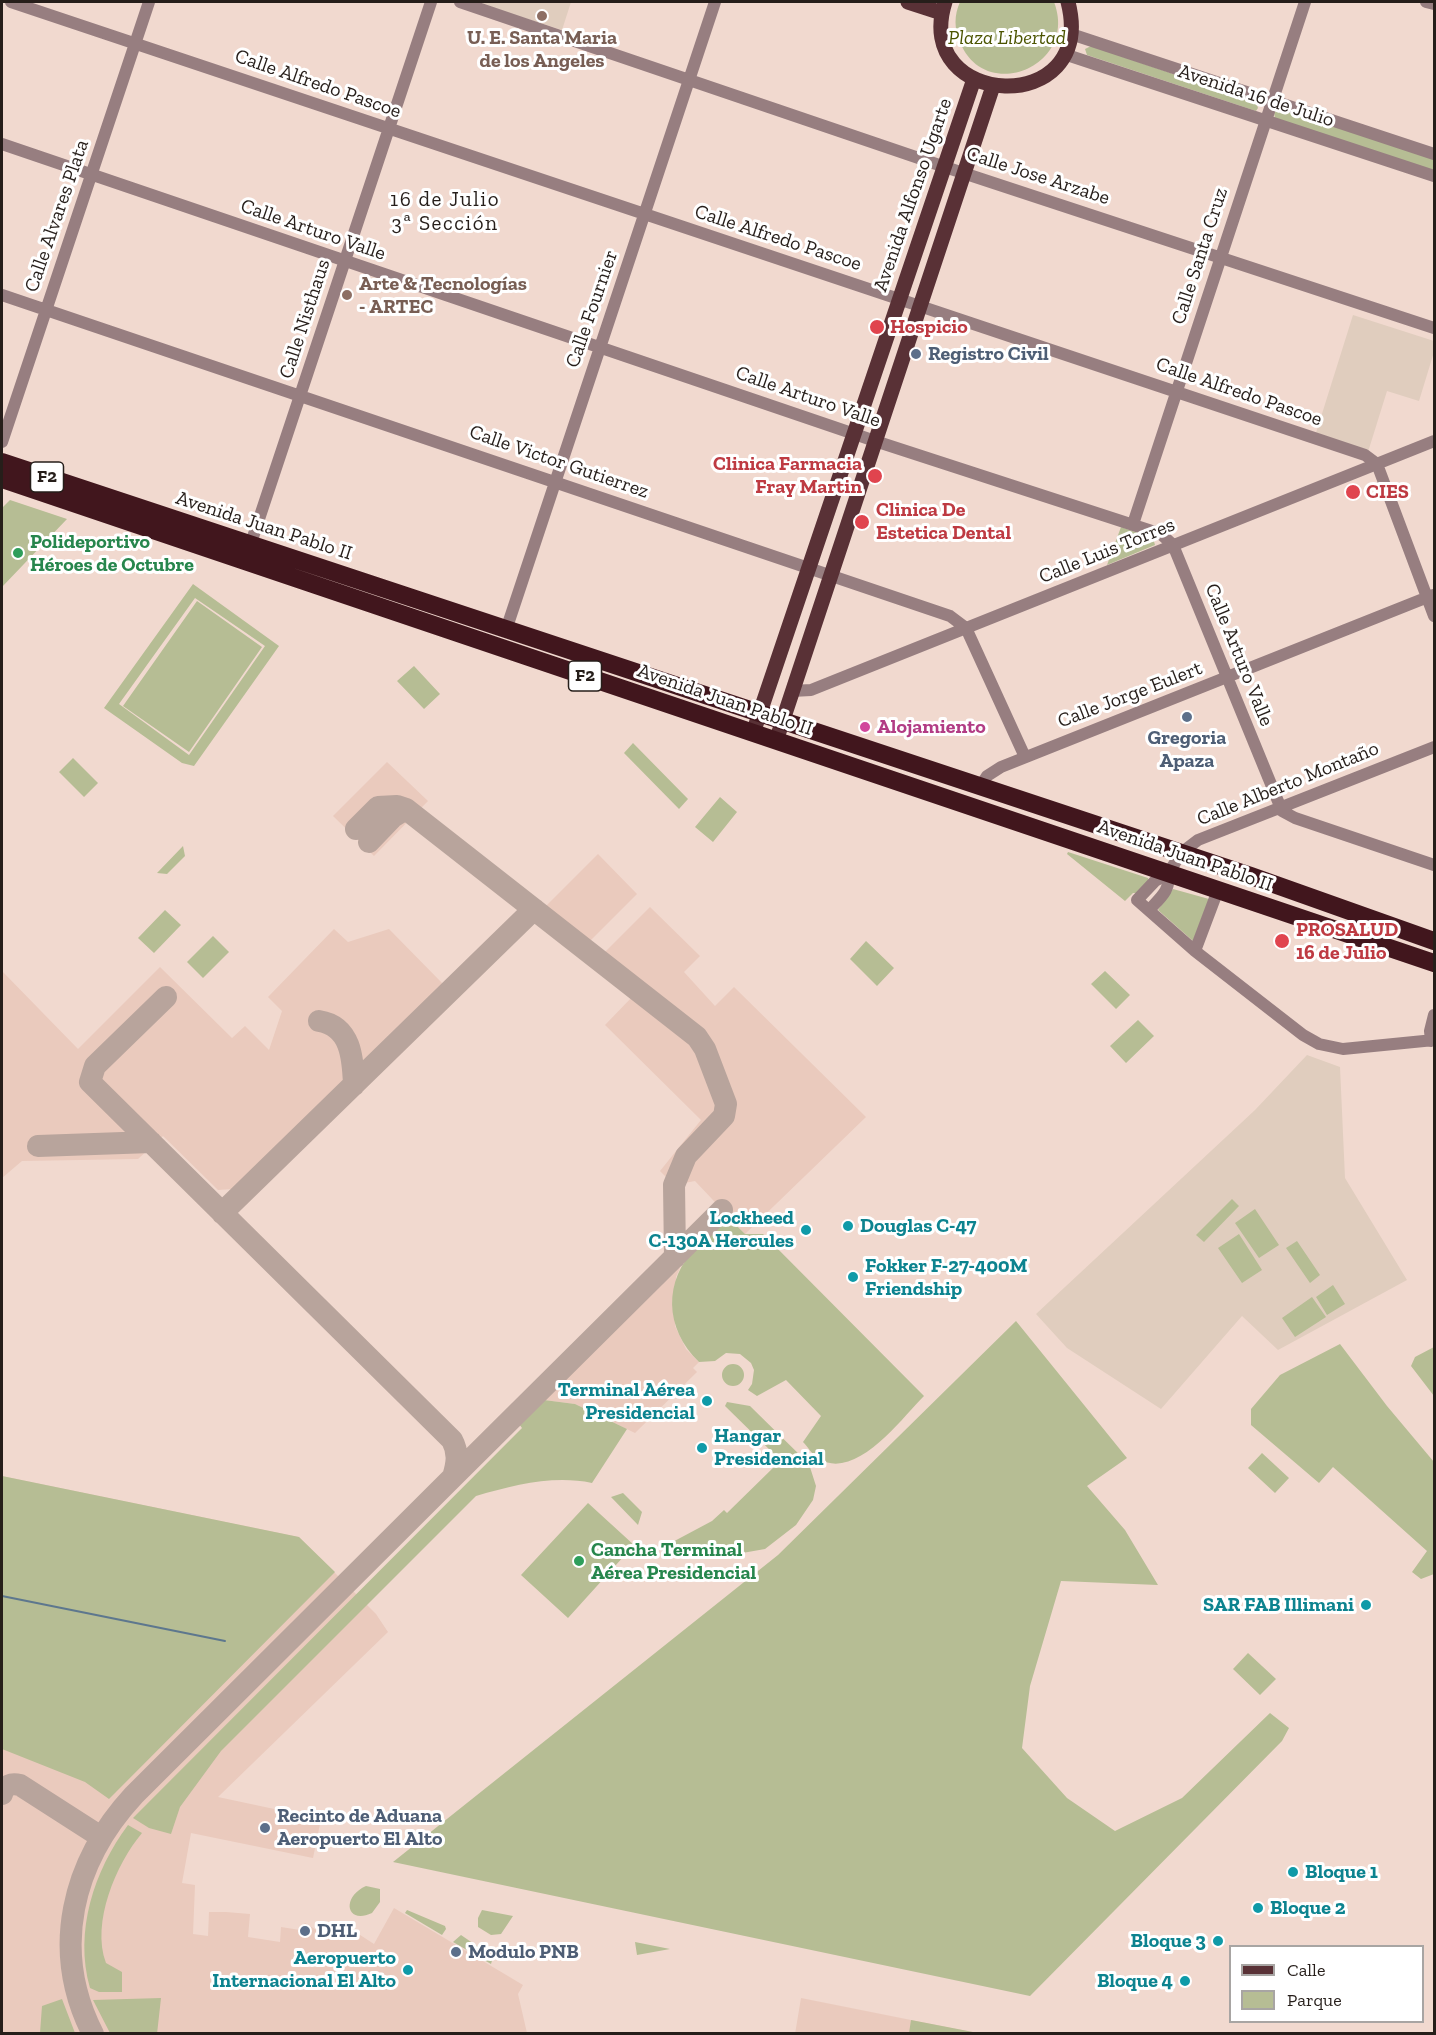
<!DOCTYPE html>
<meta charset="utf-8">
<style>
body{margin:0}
#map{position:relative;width:1436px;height:2035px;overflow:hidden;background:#f1d9cf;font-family:"Zilla Slab",serif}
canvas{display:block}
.frame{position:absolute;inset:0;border:3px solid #261e1a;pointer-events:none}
.legend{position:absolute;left:1229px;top:1945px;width:195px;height:78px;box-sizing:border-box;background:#fff;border:2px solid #a8a5a3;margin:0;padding:8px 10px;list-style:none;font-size:18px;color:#261e1a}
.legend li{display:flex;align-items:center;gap:12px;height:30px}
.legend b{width:30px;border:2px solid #a8a5a3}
</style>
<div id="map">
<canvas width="1436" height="2035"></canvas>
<div class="frame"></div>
<ul class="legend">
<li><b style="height:8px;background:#593136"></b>Calle</li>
<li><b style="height:16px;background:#b6bd94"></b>Parque</li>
</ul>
</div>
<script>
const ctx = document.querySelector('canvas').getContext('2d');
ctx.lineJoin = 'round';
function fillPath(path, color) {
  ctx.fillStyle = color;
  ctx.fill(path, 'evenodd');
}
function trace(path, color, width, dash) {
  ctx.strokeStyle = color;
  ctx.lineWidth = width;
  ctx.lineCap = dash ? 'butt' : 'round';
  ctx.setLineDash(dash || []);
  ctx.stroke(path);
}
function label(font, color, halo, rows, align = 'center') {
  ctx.font = font + ' "Zilla Slab",serif';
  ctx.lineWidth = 6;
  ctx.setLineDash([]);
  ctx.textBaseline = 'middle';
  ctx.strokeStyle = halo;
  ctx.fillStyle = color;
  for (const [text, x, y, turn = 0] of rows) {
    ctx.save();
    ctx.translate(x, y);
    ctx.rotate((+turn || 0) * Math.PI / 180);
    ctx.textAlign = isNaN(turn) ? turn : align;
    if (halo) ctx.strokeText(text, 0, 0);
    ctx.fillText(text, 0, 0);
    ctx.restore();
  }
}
fillPath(new Path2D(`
 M387 762 428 801 374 856 333 816Z
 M598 854 637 894 587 944 543 909Z
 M650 907 700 956 684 972 715 1006 734 987 866 1117 745 1234 695 1181 674 1185 660 1171 701 1120 605 1025 633 996 686 1036 695 1028 602 955Z
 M334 929 348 942 389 929 444 985 232 1189 218 1190 163 1136 138 1159 22 1161 2 1178V971L78 1049 160 967 232 1038 245 1026 269 1050 282 1011 268 997Z
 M683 1261 676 1277 675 1326 686 1349 699 1362 693 1368 697 1372 635 1433 575 1404 544 1400Z
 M2 1476 299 1537 376 1614 388 1632 218 1797 321 1819 313 1858 191 1833 182 1883 195 1885 193 1934 208 1936 209 1912H226L250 1914 248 1937 280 1942 281 1927 300 1930 305 1923 328 1937 334 1927 350 1936 354 1931 374 1944 394 1908 523 1985 518 1994 527 2033H2Z
 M801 1998 911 2020 978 2033 795 2034Z`), '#eacabd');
fillPath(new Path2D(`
 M475 2H571L562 30Z
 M1353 315 1434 341V352L1419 401 1387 391 1368 452 1315 436Z
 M1307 1055 1340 1067 1345 1178 1407 1280 1278 1350 1242 1316 1161 1409 1067 1348 1036 1314 1255 1110Z`), '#e0cdbe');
fillPath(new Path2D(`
 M960 2H1054C1079 67 984 104 960 42 954 29 954 15 960 2Z
 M1091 46 1256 102 1258 108 1256 111 1087 55 1085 49Z
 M1281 108 1434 158V173L1275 119 1274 112Z
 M10 500 67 519 2 587V508Z
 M1121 527 1153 538 1155 545 1107 565Z
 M193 584 279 646 194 766 182 763 104 708ZM195 598 265 646 189 755 119 704Z
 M197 601 262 647 189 752 123 706Z
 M414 666 440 694 424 709 397 681Z
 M633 743 688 799 679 809 624 753Z
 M73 758 98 783 84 797 59 772Z
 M720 797 737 812 713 842 695 827Z
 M183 846 185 856 167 874 157 873Z
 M1068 852 1148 878 1149 882 1140 893H1133L1125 901 1067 854Z
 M1173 889 1209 899 1193 941 1158 910Z
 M165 910 181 925 154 953 138 938Z
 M213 936 229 952 203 978 187 962Z
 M866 941 894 968 877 986 850 959Z
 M1105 971 1130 995 1116 1009 1091 984Z
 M1138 1020 1154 1036 1126 1063 1110 1046Z
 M1232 1199 1239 1206 1204 1242 1196 1235Z
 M1255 1209 1279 1245 1259 1258 1235 1223Z
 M726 1224 737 1226 745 1234H763L924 1396C901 1419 856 1481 819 1459 813 1456 808 1447 803 1442L821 1416 786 1380 757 1396 748 1390 752 1384 754 1370 751 1363 740 1354 726 1353 715 1361 699 1362C664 1328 663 1281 697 1246 706 1237 713 1227 726 1224Z
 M1239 1234 1262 1270 1242 1283 1218 1248Z
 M1297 1241 1320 1275 1310 1283 1286 1248Z
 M1333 1285 1345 1304 1327 1315 1316 1297Z
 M1312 1297 1326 1317 1295 1337 1282 1318Z
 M1016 1321 1127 1458 1087 1486 1125 1530 1158 1585 1061 1581 1030 1686 1022 1748 1067 1798 1115 1831 1182 1798 1270 1713 1289 1728 1282 1741 1030 1996 393 1862 778 1555Z
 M1340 1344 1387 1406 1434 1462V1574L1421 1579 1412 1572 1427 1551 1333 1467 1319 1483 1251 1425V1409L1280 1375Z
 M1434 1347V1396L1411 1366 1415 1357Z
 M722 1375a11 11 0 1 1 22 0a11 11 0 1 1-22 0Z
 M544 1400 575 1404 627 1429 592 1483C553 1475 515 1485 476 1496L221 1751 180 1807 171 1834 149 1828 133 1818 522 1428 519 1424Z
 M727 1402 750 1406 809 1464 816 1486 813 1500 796 1525 765 1549 731 1555H706L679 1550 667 1545 712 1521 724 1510 727 1513 775 1466 771 1462 776 1456 725 1406Z
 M1262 1453 1289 1478 1275 1493 1248 1468Z
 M2 1476 299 1537 335 1572 109 1799 85 1782 2 1749Z
 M623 1493 642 1512 638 1525 611 1497Z
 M588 1503 634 1545 568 1618 521 1575Z
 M1248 1653 1276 1679 1260 1695 1233 1669Z
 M128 1825 142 1833C116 1864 91 1923 106 1963L122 1972V1992H99L90 1988C74 1931 94 1871 128 1825Z
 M366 1886 380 1889V1902L372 1913C346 1925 341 1897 366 1886Z
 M407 1910 445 1926 446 1929 442 1935 405 1913Z
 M482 1910 513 1916 501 1934 491 1935 478 1927V1918Z
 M461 1935 493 1957 491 1964 453 1942Z
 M635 1942 670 1949 637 1955Z
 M161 1998 157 2034 110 2033 93 2000Z
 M62 1999 75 2033H40L42 2006Z
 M911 2020 978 2033H909Z`), '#b6bd94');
trace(new Path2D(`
 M2 1596 225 1641`), '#5d778e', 2);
trace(new Path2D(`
 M356 829 378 807 397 806 406 809 697 1037 705 1049 726 1104 724 1116 686 1156 674 1185 675 1257
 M369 842 393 817 406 809
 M319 1021C351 1026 353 1058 354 1085
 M38 1146 151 1142
 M222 1213 534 909
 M453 1477 722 1210
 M2 1794C5 1785 11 1783 20 1785L101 1837
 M93 2034C50 1950 72 1862 134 1795L453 1477C457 1464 459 1453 452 1440L90 1082 95 1066 166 997`), '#b8a49c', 22);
trace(new Path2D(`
 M11 2 1365 455 1377 464 1434 616
 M460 2 945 167 1434 328
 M1426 2 1434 4
 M1071 34 1434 154
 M1064 54 1434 176
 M2 144 875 441 1161 534 1173 545 1282 811 1295 818 1434 865
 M2 295 950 616 966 628 1025 757
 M2 442 149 2
 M1133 524 1305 2
 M250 546 431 2
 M506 630 715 2
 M792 691 811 690 1434 441
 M980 787 987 776 1001 767 1433 595
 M1168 874 1155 881 1137 900 1195 951 1303 1035 1319 1044 1343 1049 1434 1040
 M1168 874 1181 853 1198 840 1434 747
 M1149 910C1160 898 1171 890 1168 874
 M1195 951 1218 890
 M1431 1041 1430 1031 1434 1015`), '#977e80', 12);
trace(new Path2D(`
 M908 2 942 13
 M945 2C911 109 1098 119 1068 2
 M753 733 974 79
 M776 741 993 86`), '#593136', 15);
trace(new Path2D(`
 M2 462 1251 876 1434 941
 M2 479 1434 963`), '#41161d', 18);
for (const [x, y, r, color] of [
 [542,16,6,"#8d6e63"],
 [347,295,6,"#8d6e63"],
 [877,327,8,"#e0444e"],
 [916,354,6,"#5c6f8a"],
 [875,476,8,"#e0444e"],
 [1353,492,8,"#e0444e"],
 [862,522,8,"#e0444e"],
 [18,553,6,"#2e9e5b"],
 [1187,717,6,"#5c6f8a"],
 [865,727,6,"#d1479c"],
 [1282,941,8,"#e0444e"],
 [848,1226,6,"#0f9aa8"],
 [806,1230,6,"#0f9aa8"],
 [853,1277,6,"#0f9aa8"],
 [707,1401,6,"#0f9aa8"],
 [702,1448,6,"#0f9aa8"],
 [579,1561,6,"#2e9e5b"],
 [1366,1605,6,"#0f9aa8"],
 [265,1828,6,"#5c6f8a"],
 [1293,1872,6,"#0f9aa8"],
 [1258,1908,6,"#0f9aa8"],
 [305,1931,6,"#5c6f8a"],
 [1218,1941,6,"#0f9aa8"],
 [456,1952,6,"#5c6f8a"],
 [408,1970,6,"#0f9aa8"],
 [1185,1981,6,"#0f9aa8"]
]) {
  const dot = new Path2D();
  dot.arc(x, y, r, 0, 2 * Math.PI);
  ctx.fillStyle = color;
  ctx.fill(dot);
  trace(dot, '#fff', 2);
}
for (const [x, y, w] of [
 [47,477,33],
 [585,676,33]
]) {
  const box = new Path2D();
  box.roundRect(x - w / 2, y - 15, w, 30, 4.5);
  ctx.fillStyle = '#fff';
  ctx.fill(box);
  trace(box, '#261e1a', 1.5);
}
label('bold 18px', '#261e1a', null, [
 ["F2",47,477],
 ["F2",585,676]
]);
label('bold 20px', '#785e54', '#fff', [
 ["U. E. Santa Maria",542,38],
 ["de los Angeles",542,61],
 ["Arte & Tecnologías",359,284,"left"],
 ["- ARTEC",359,307,"left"]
]);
label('italic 20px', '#4b5400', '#fff', [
 ["Plaza Libertad",1007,38]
]);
label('20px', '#261e1a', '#fff', [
 ["Calle Alfredo Pascoe",318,84,19],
 ["Avenida 16 de Julio",1256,96,18],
 ["Calle Jose Arzabe",1038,176,18],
 ["Avenida Alfonso Ugarte",913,195,-71],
 ["Calle Alvares Plata",57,216,-71],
 ["Calle Arturo Valle",313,230,19],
 ["Calle Alfredo Pascoe",778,238,18],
 ["Calle Santa Cruz",1200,256,-72],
 ["Calle Fournier",592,309,-71],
 ["Calle Nisthaus",305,319,-72],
 ["Calle Alfredo Pascoe",1239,392,19],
 ["Calle Arturo Valle",808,397,19],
 ["Calle Victor Gutierrez",559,462,19],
 ["Avenida Juan Pablo II",264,526,18],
 ["Calle Luis Torres",1107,551,-22],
 ["Calle Arturo Valle",1239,655,68],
 ["Calle Jorge Eulert",1130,695,-21],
 ["Avenida Juan Pablo II",725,700,19],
 ["Calle Alberto Montaño",1288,784,-22],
 ["Avenida Juan Pablo II",1185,856,19]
]);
label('bold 20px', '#be3a42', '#fff', [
 ["Hospicio",890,327],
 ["Clinica Farmacia",862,464,"right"],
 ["Fray Martin",862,487,"right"],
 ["CIES",1366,492],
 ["Clinica De",876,510],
 ["Estetica Dental",876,533],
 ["PROSALUD",1296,930],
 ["16 de Julio",1296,953]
], 'left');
label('bold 20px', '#4e5e75', '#fff', [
 ["Registro Civil",928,354],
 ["Gregoria",1187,738,"center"],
 ["Apaza",1187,761,"center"],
 ["Recinto de Aduana",277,1816],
 ["Aeropuerto El Alto",277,1839],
 ["DHL",317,1931],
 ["Modulo PNB",468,1952]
], 'left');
label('bold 20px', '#27864d', '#fff', [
 ["Polideportivo",30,542],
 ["Héroes de Octubre",30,565],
 ["Cancha Terminal",591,1550],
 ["Aérea Presidencial",591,1573]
], 'left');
label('bold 20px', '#b23c85', '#fff', [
 ["Alojamiento",877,727]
], 'left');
label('bold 20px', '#0d838f', '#fff', [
 ["Lockheed",794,1218],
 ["C-130A Hercules",794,1241],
 ["Douglas C-47",860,1226,"left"],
 ["Fokker F-27-400M",865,1266,"left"],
 ["Friendship",865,1289,"left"],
 ["Terminal Aérea",695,1390],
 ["Presidencial",695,1413],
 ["Hangar",714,1436,"left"],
 ["Presidencial",714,1459,"left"],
 ["SAR FAB Illimani",1354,1605],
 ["Bloque 1",1305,1872,"left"],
 ["Bloque 2",1270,1908,"left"],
 ["Bloque 3",1206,1941],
 ["Aeropuerto",396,1958],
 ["Internacional El Alto",396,1981],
 ["Bloque 4",1173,1981]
], 'right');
ctx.letterSpacing = '1.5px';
label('21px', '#261e1a', '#fff', [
 ["16 de Julio",445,200],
 ["3ª Sección",445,224]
]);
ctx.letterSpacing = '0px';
</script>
